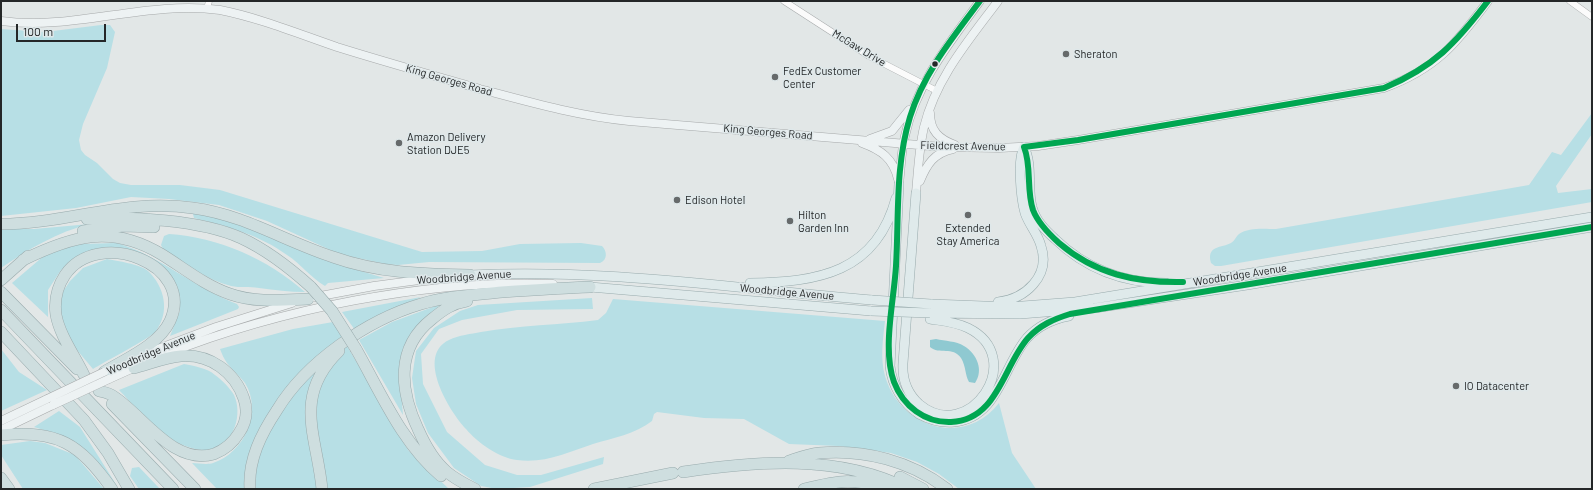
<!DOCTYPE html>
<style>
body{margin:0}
#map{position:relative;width:1593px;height:490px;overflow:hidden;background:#e2e7e7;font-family:Barlow,sans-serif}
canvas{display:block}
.frame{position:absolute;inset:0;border:2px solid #242728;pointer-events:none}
.scale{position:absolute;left:16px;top:24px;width:90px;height:18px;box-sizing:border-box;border:2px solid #242728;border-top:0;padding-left:5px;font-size:12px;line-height:14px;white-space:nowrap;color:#242728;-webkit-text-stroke:3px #dfe8ea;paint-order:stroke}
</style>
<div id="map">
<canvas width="1593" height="490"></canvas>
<div class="frame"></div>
<div class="scale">100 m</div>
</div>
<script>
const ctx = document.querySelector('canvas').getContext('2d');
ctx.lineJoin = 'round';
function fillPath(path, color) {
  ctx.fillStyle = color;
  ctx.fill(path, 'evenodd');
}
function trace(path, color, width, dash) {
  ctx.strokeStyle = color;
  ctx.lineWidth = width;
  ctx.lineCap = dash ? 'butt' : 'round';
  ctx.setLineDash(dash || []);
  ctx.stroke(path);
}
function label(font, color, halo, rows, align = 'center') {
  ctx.font = font + ' Barlow,sans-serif';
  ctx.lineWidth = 3;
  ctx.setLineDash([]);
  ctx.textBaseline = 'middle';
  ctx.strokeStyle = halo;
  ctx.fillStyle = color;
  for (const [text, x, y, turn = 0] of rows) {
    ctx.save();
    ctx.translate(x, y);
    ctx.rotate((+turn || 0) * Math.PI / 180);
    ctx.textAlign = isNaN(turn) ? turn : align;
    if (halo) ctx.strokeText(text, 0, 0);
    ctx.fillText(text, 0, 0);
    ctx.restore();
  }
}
fillPath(new Path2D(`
 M101 25H110L115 32 107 68 83 124 79 140 81 150 85 155 97 163 113 179 120 183 131 185H180L220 190 422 252 482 251 520 244 581 243 602 246C607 251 608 260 600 263L429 262 398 265 386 264 339 254 267 221 219 205 169 199 131 197 76 208 1 216V29L45 32Z
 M1592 113V134L1556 186 1558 193 1592 189V202L1221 266H1215L1211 263C1206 245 1222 248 1231 243 1235 241 1236 236 1239 234 1249 227 1265 229 1276 229L1529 185 1552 152 1561 155Z
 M193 214C220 212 267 235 292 246 323 258 353 269 384 278L328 283 325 286C311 278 301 264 287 255 260 235 226 226 194 218Z
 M90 224C57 232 29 249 1 268V229H34Z
 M169 234C218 237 268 259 305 292 289 292 275 290 259 288 249 286 240 288 231 286 207 280 184 263 163 249L161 245 164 236Z
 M117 243C161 256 194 288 237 304L239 307 238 309 170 336 180 311 176 290 166 273 110 248 89 251 61 270 48 290V317L12 283 46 254 79 244Z
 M107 259C117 261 140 264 148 271 165 287 170 312 156 331 151 338 104 362 93 369L71 343 60 318 58 299 70 281 83 268Z
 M421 297 355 330 342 312Z
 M592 298 593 309 517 310 462 320 439 329 421 354 423 384 447 432 485 465 517 475H541L604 457 603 464 530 487 497 489 481 486 454 468 428 433 416 404 412 378 416 351 434 328 460 311 478 305Z
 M613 299 885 321C883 339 880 358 885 376 900 428 964 448 999 403L1012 453 1036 489H959L939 474 917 462 891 453 839 446 789 444 744 419 704 418 657 412 654 414 652 421C635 434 613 438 593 444 569 452 544 464 517 460 499 458 478 443 466 429 450 412 415 356 449 340 459 335 471 334 481 332 520 325 559 325 598 320L606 313Z
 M441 304 408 338 399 368 403 415 359 340 392 322Z
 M333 322 408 450 449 489H217L192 463C198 463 207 465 213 463 244 453 263 412 245 383 240 376 232 370 227 363 224 359 222 354 220 349L293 329Z
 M1 349 19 372 47 390 1 411Z
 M184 364C194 366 207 368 215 375 222 380 230 388 234 395 243 414 234 443 213 449 198 453 177 444 164 435 151 427 131 402 119 390Z
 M59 411 80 427 117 486 106 473 60 435 34 427Z
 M30 441 45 443 75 455 104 489H23L1 455V445Z
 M139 467 160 489H139L130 476 132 468Z`), '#b7dfe5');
fillPath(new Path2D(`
 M936 339C945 341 956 341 964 346 977 354 984 370 975 383L969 382C965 375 966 366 961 358 953 346 939 355 930 347V340Z`), '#8fc9d1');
const street = new Path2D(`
 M784 1 869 56 937 91
 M1570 1 1592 17
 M207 9 209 1`);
const secondary = new Path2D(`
 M1 21C74 31 146 0 220 10 260 18 299 34 337 47 385 62 432 75 480 89 529 102 578 116 629 121L943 147 999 148 1038 146 1078 140 1384 88C1436 69 1456 44 1488 1
 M930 113C930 131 939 139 955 145
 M870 139 892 131 909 110
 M862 143C881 150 893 158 898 179
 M920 181C927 164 934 153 953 149
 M899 184C901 168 901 151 905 136 916 84 950 42 980 1
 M916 193C918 171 919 148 924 127 936 78 969 40 998 1
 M315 297 374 286 434 278
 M164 355C279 309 428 279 553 284
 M139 356 216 327 292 303
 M109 379 138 366
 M1 421 47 399
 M1 430 53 405`);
const primary = new Path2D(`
 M1024 147C1033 165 1027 187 1032 207 1036 221 1045 230 1055 239 1086 269 1123 283 1166 283
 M899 184 890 366C892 385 902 403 919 414 930 420 942 423 954 422 998 418 1003 366 1027 338 1038 326 1053 319 1069 316
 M916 193 903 363C902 379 907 393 919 404 969 446 1029 358 968 328 956 322 943 321 930 319
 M470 275C604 268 738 289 872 300
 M750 283C818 282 876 273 896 198
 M590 287 871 311
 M998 302C1025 299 1051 276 1041 246 1038 234 1029 225 1025 213 1021 199 1017 160 1024 147
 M931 304 1010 307 1075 302 1592 217
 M930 313 1020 314 1095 308 1247 285 1592 227`);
const highway = new Path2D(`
 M87 219C131 216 201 220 241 238 267 250 290 268 311 287
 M1 224C67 224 124 198 193 208 245 215 284 241 333 257 378 273 422 274 470 275
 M83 231 123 226 154 227
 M23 260C72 236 111 224 161 254 184 268 204 285 230 294 255 303 282 300 308 299
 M1 280 28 256
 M1 292 77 369
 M467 301C453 303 443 310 432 319 395 348 400 391 418 429 425 445 434 461 447 472 455 479 465 484 475 489
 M1 310 173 489
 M1 332 84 420 108 453 129 489
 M356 349C381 393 402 443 441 476
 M84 375C75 356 60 336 56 315 54 300 57 287 65 275 98 227 196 264 170 321 159 345 125 359 104 372
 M99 391C103 392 109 393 113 396 143 415 173 466 214 454 224 450 233 443 239 433 246 423 248 411 244 399 235 372 210 354 181 356 166 357 149 364 134 368
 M112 404 195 489
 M1 435C58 430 79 443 112 489
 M789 461C798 458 808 454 819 453 864 449 911 461 947 489
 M683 472C757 461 839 454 908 489
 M900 477 923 489
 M1 478 9 489
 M250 489C248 460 261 434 277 410 306 362 367 320 421 304 447 296 474 295 502 292 531 290 560 288 590 287
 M322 489C317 436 292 397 339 351
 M594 489 673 473
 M804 489C841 480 853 478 890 489`);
trace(street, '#a6a9aa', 7);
trace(secondary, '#a6a9aa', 9);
trace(primary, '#99abad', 10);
trace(highway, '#99abad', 12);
trace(street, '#fbfbfb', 6);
trace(secondary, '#edf2f3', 8);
trace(primary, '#dfeaeb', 9);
trace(highway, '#cededf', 11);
const secondaryBridge = new Path2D(`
 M47 399 104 372
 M53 405 109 379`);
const primaryBridge = new Path2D(`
 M872 300 931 304
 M871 311 930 313`);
const highwayBridge = new Path2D(`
 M311 287 332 311 356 349`);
trace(secondaryBridge, '#a6a9aa', 9, []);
trace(primaryBridge, '#99abad', 10, []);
trace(highwayBridge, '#99abad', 12, []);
trace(secondaryBridge, '#edf2f3', 8);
trace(primaryBridge, '#dfeaeb', 9);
trace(highwayBridge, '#cededf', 11);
trace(new Path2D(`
 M980 1C953 37 923 74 910 117 895 166 899 216 896 266 894 301 882 349 894 382 903 406 925 423 951 422 998 420 1003 366 1028 338 1040 325 1054 319 1070 314L1592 227
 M1024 147C1032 167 1026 189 1033 210 1038 223 1049 234 1059 243 1095 274 1136 283 1183 282
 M1024 147 1078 140 1384 88C1434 67 1456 43 1488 1`), '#00a651', 6);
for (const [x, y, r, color] of [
 [1066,54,4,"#666a6b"],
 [935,64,3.5,"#242728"],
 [775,77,4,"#666a6b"],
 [399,143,4,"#666a6b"],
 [677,200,4,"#666a6b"],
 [968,215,4,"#666a6b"],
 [790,221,4,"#666a6b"],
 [1456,386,4,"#666a6b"]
]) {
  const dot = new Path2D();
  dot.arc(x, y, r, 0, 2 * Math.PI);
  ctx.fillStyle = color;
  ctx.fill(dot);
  trace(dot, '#dfe8ea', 1.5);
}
label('11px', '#242728', '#dfe8ea', [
 ["McGaw Drive",859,48,31],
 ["King Georges Road",449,80,16],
 ["King Georges Road",768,132,5],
 ["Fieldcrest Avenue",963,146,1],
 ["Woodbridge Avenue",1240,275,-9],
 ["Woodbridge Avenue",464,277,-4],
 ["Woodbridge Avenue",787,292,5],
 ["Woodbridge Avenue",151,353,-23]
]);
label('11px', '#242728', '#dfe8ea', [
 ["Sheraton",1074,54],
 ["FedEx Customer",783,71],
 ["Center",783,84],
 ["Amazon Delivery",407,137],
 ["Station DJE5",407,150],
 ["Edison Hotel",685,200],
 ["Hilton",798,215],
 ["Garden Inn",798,228],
 ["Extended",968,228,"center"],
 ["Stay America",968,241,"center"],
 ["IO Datacenter",1464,386]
], 'left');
</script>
